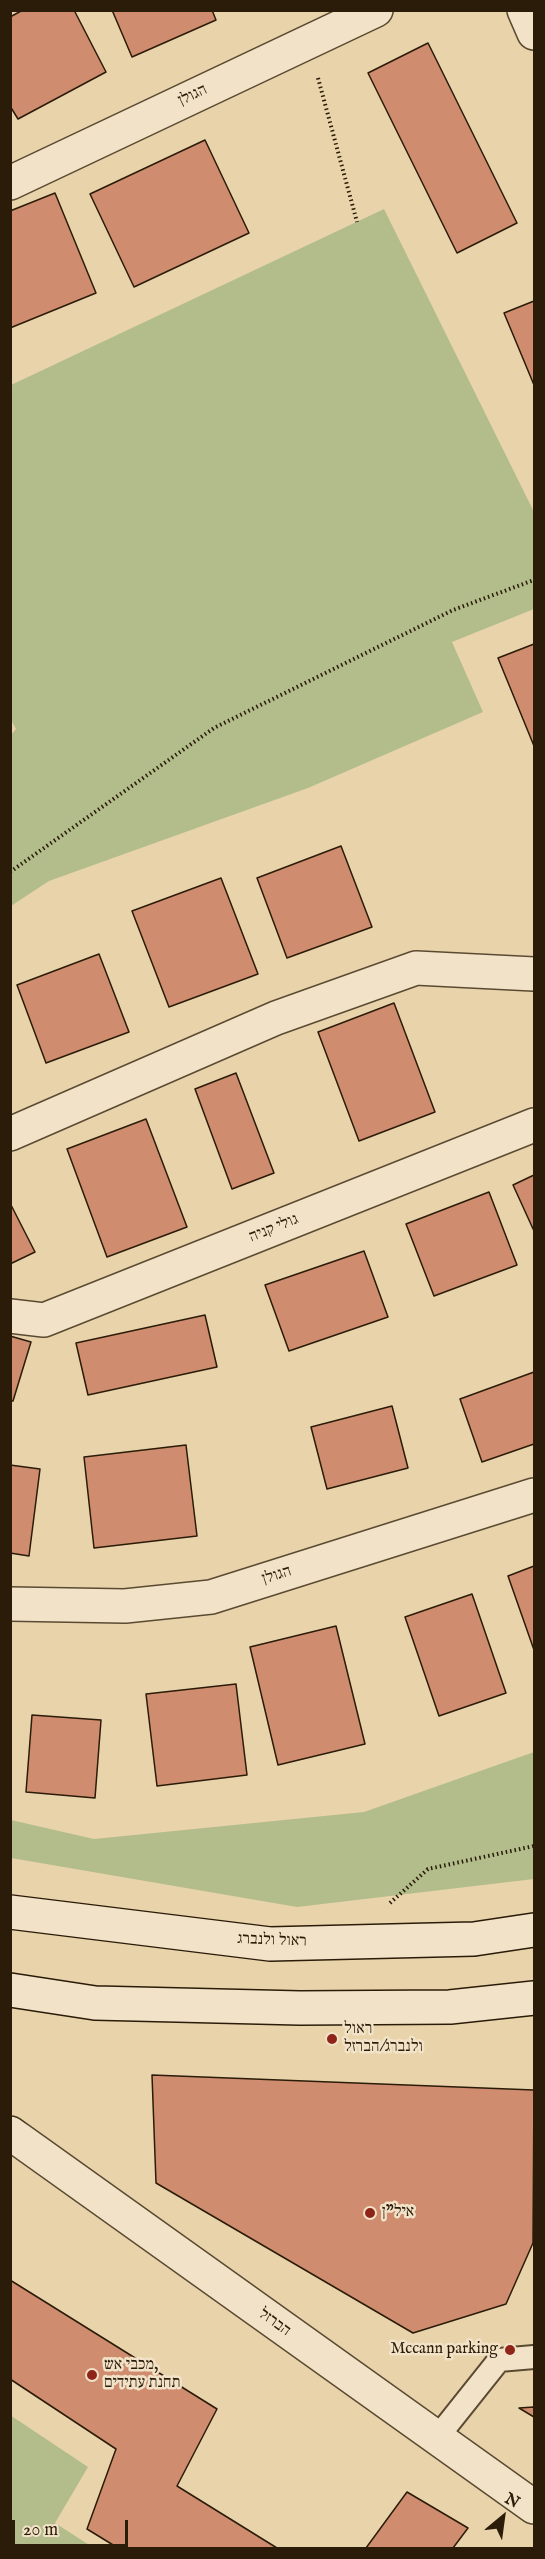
<!DOCTYPE html>
<meta charset="utf-8">
<style>
body{margin:0}
#map{position:relative;width:545px;height:2559px;overflow:hidden;background:#e9d3ab;font-family:"IM FELL English",serif}
canvas{display:block}
.frame{position:absolute;inset:0;border:12px solid #2a1c08;pointer-events:none}
.north{position:absolute;left:473px;top:2487px;width:60px;height:60px;-webkit-text-stroke:4px #f1e2c8;paint-order:stroke;rotate:29deg;font-size:16px;font-weight:700;line-height:24px;text-align:center;color:#2a1c08}
.north::after{content:'';display:block;margin:auto;width:21px;height:27px;background:#2a1c08;clip-path:polygon(50% 0,100% 100%,50% 72%,0 100%)}
.scale{position:absolute;left:12px;top:2520px;width:116px;height:27px;box-sizing:border-box;border:3px solid #2a1c08;border-top:0;padding-left:8px;font-size:18px;line-height:21px;white-space:nowrap;color:#2a1c08;-webkit-text-stroke:4px #f1e2c8;paint-order:stroke}
</style>
<div id="map">
<canvas width="545" height="2559"></canvas>
<div class="frame"></div>
<div class="north">N</div>
<div class="scale">20 m</div>
</div>
<script>
const ctx = document.querySelector('canvas').getContext('2d');
ctx.lineJoin = 'round';
function fillPath(path, color) {
  ctx.fillStyle = color;
  ctx.fill(path, 'evenodd');
}
function trace(path, color, width, dash) {
  ctx.strokeStyle = color;
  ctx.lineWidth = width;
  ctx.lineCap = dash ? 'butt' : 'round';
  ctx.setLineDash(dash || []);
  ctx.stroke(path);
}
function label(font, color, halo, rows, align = 'center') {
  ctx.font = font + ' "IM FELL English","Frank Ruhl Libre",serif';
  ctx.lineWidth = 5;
  ctx.setLineDash([]);
  ctx.textBaseline = 'middle';
  ctx.strokeStyle = halo;
  ctx.fillStyle = color;
  for (const [text, x, y, turn = 0] of rows) {
    ctx.save();
    ctx.translate(x, y);
    ctx.rotate((+turn || 0) * Math.PI / 180);
    ctx.textAlign = isNaN(turn) ? turn : align;
    if (halo) ctx.strokeText(text, 0, 0);
    ctx.fillText(text, 0, 0);
    ctx.restore();
  }
}
fillPath(new Path2D(`
 M384 209 534 512V609L452 642 483 712 308 788 49 881 11 906 10 736 16 729 10 718 11 385Z
 M534 1752V1879L297 1907 11 1858V1820L94 1839 364 1812Z
 M10 2415 88 2467 55 2523 94 2548H11Z`), '#b3bd8c');
const building = new Path2D(`
 M23 10H74L106 72 18 119 10 106V17Z
 M112 10H212L216 20 132 57Z
 M428 43 517 223 457 253 368 73Z
 M205 140 249 233 134 287 90 194Z
 M55 193 96 293 10 328V211Z
 M534 301V385L504 313Z
 M534 644V746L498 658Z
 M341 846 372 927 287 958 257 878Z
 M221 878 258 974 169 1007 132 911Z
 M99 954 129 1032 46 1063 17 985Z
 M394 1003 435 1112 359 1141 318 1032Z
 M236 1073 274 1173 232 1189 195 1089Z
 M146 1119 187 1227 107 1257 67 1149Z
 M534 1175V1231L513 1185Z
 M489 1192 517 1265 434 1296 406 1224Z
 M10 1203 35 1252 10 1264Z
 M364 1251 388 1317 289 1351 265 1285Z
 M205 1315 217 1367 88 1395 76 1343Z
 M10 1336 31 1342 13 1401H10Z
 M534 1372V1444L482 1462 460 1399Z
 M392 1406 408 1468 327 1489 311 1427Z
 M186 1445 197 1536 94 1548 84 1457Z
 M10 1465 40 1469 29 1556 10 1553Z
 M534 1566V1650L508 1576Z
 M472 1594 506 1693 439 1716 405 1617Z
 M336 1626 365 1744 278 1765 250 1647Z
 M236 1684 247 1775 157 1786 146 1694Z
 M32 1715 101 1720 95 1798 26 1792Z
 M152 2075 534 2090 533 2243 506 2304 413 2333 156 2183Z
 M10 2280 217 2409 177 2486 277 2548H118L87 2529 116 2449 10 2379Z
 M534 2407V2417L519 2408Z
 M407 2492 468 2528 453 2548H366Z`);
fillPath(building, '#cf8c6e');
trace(building, '#2a1c08', 1.5);
const lane = new Path2D(`
 M436 2439 499 2360 534 2357`);
const street = new Path2D(`
 M524 10 534 33
 M10 183 376 10
 M10 1134 276 1018 416 968 534 974
 M10 1316 44 1320 534 1125
 M10 1604 125 1606 211 1597 534 1495
 M10 2133 534 2507`);
const secondary = new Path2D(`
 M10 1912 270 1944 474 1939 534 1930
 M10 1990 95 2003 300 2008 450 2007 534 1998
 M10 2134 14 2137`);
trace(lane, '#5a4a31', 26);
trace(street, '#5a4a31', 36);
trace(secondary, '#2a1c08', 36);
trace(new Path2D(`
 M318 78 357 222
 M10 872 214 728 453 610 534 580
 M390 1903 428 1869 534 1846`), '#2a1c08', 4, [1.5, 3]);
trace(lane, '#f1e2c8', 22);
trace(street, '#f1e2c8', 33);
trace(secondary, '#f1e2c8', 33);
for (const [x, y, r, color] of [
 [332,2039,6,"#8f2418"],
 [370,2213,6,"#8f2418"],
 [510,2350,6,"#8f2418"],
 [92,2375,6,"#8f2418"]
]) {
  const dot = new Path2D();
  dot.arc(x, y, r, 0, 2 * Math.PI);
  ctx.fillStyle = color;
  ctx.fill(dot);
  trace(dot, '#f1e2c8', 2);
}
label('16px', '#2a1c08', '#f1e2c8', [
 ["הגולן",193,96,-25],
 ["גולי קניה",274,1229,-22],
 ["הגולן",277,1576,-17],
 ["ראול ולנברג",272,1941,2],
 ["הברזל",274,2323,36]
]);
label('16px', '#2a1c08', '#f1e2c8', [
 ["ראול",344,2030],
 ["ולנברג/הברזל",344,2048],
 ["איל\"ן",382,2213],
 ["Mccann parking",498,2350,"right"],
 ["מכבי אש,",104,2366],
 ["תחנת עתידים",104,2384]
], 'left');
</script>
